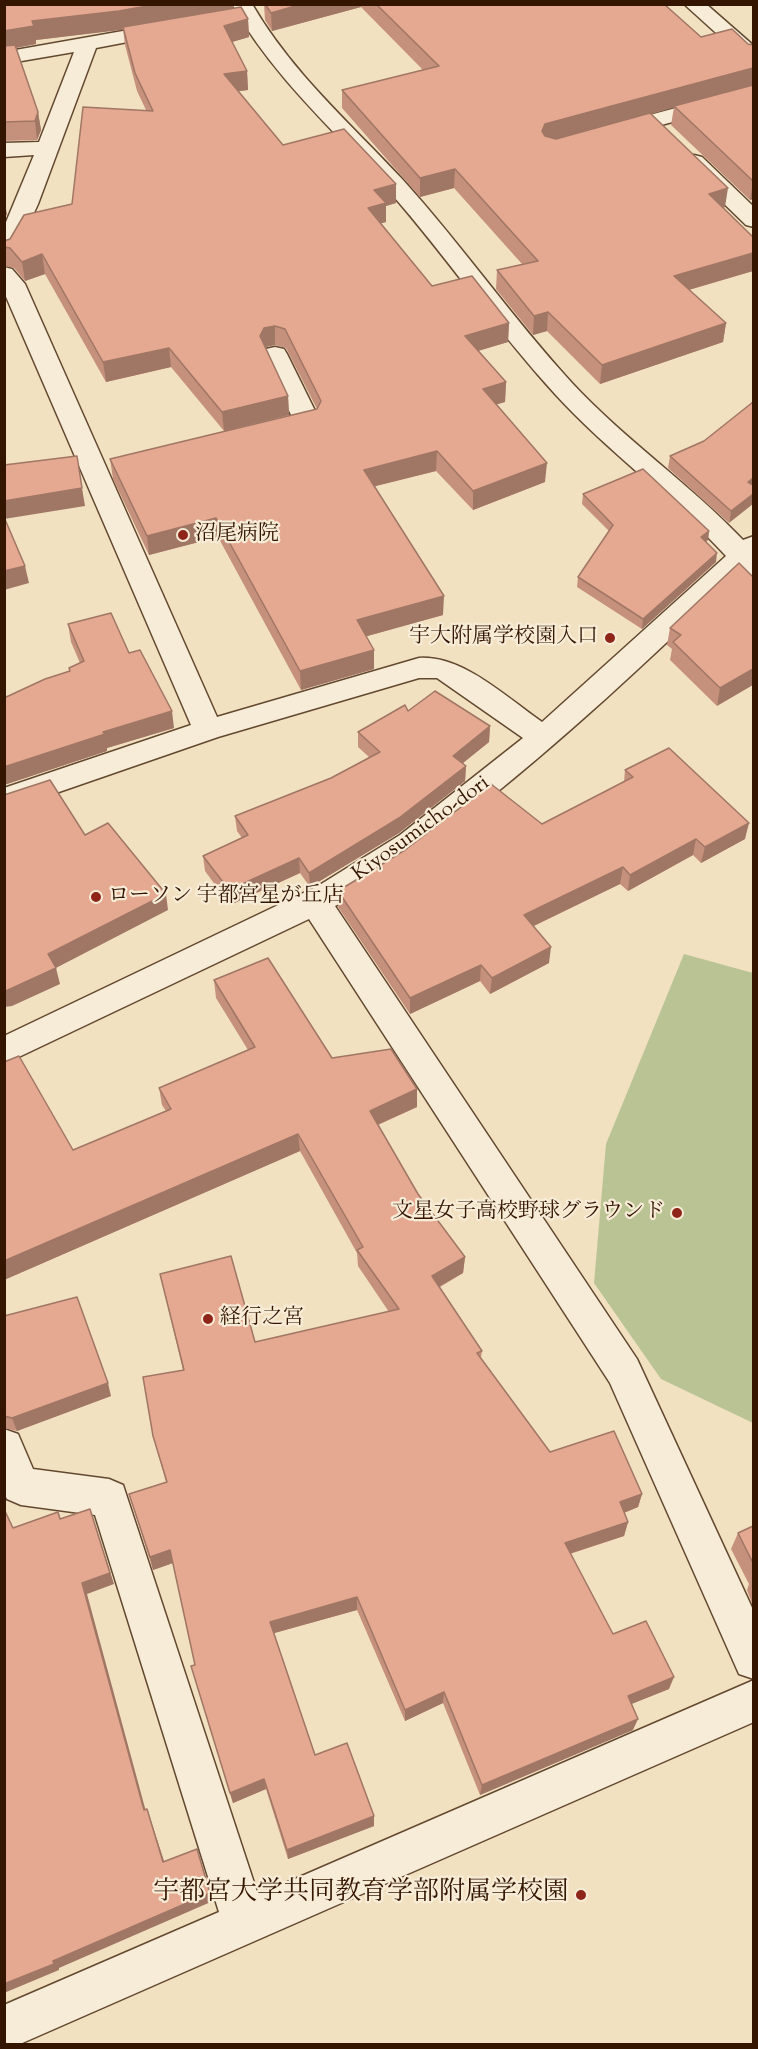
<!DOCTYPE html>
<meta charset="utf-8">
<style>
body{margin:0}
#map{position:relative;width:758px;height:2049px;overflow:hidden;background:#f2e1c1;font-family:"Sorts Mill Goudy",serif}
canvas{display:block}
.frame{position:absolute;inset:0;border:6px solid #331500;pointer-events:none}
</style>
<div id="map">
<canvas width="758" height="2049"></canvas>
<div class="frame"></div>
</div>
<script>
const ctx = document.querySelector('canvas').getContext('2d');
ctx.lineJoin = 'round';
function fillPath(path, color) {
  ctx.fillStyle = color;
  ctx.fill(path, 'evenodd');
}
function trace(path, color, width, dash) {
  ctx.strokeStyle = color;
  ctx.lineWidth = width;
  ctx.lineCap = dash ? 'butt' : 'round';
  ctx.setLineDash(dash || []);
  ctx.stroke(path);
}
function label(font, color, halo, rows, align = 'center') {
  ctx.font = font + ' "Sorts Mill Goudy","Noto Serif JP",serif';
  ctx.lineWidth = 4.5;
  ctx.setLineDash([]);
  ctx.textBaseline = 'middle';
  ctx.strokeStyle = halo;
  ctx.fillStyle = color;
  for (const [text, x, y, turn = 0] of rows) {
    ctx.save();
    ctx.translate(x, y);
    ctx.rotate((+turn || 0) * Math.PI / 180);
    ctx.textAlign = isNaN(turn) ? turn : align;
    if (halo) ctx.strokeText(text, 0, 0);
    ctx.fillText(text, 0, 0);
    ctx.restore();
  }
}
fillPath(new Path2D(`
 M684 954 753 973V1423L661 1379 594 1283 606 1144Z`), '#b9c393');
const minor = new Path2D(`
 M232 4H252C292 73 350 123 403 180 462 245 512 318 572 383 625 440 690 484 743 540L754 536V581L744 578 740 573C652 657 563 741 467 816 426 848 382 883 335 906L637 1359 754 1612V1679L739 1674 610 1383 309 919 4 1064V1036L318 886 400 835 523 738 437 678H419L218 737 4 811V788L191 725 4 292V267L12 269 25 284 217 717 419 658C463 655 507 698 542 722L726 556C673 498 608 452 555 394 496 330 447 257 389 191 334 130 273 77 232 4Z
 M684 4H706L754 46V63L747 61Z
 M168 23 175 25 178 29 175 33 96 48 38 204 16 252 12 257 4 259V227L34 155 4 157V143L39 142 74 52 4 64V52Z
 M754 87V100L613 138 605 137 602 132 605 127Z
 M694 155 702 157 754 207V227L746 225 686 167 683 162 686 157Z
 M275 347 284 349 287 354 320 421 316 427 272 437 263 435 259 429 263 423 292 417 263 354 266 349Z
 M4 1429 18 1434 33 1469 109 1479 123 1485 258 1895 754 1680V1722L20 2044H4V2005L219 1912 95 1515 21 1505 7 1499 4 1493Z`);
trace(minor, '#634830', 3);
fillPath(minor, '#f7ecd7');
fillPath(new Path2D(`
 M4 4 233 8 248 19 249 37 232 42 247 71 248 90 238 91 283 145 396 184V203L386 206V222L381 223 432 286 509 323 508 342 478 351 506 382 505 402 496 404 545 482 473 510 436 471 375 486 443 615 366 636 374 669 301 690 218 537 149 555 113 479 110 459 317 409 286 348 275 345 265 347 288 396 289 415 224 431 171 367 106 382 45 274 25 281 14 268 4 266V241L10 239 72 204 146 110 137 91 125 45 123 29 36 40V44L16 48 38 112 41 130 37 140 4 141Z
 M264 4H664L701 37 748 44 753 199 750 200 671 125 674 107 651 114 725 207 723 208 753 237V271L689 290 726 323 723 342 600 384 547 331 533 335 496 289 497 270 522 264 454 188 420 197 342 108V90L423 70 361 7 272 31 265 20Z
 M753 402 729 523 668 468 670 456 704 441Z
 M583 494 709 531 708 540 706 542 716 562 642 629 577 587 578 577 609 531 582 504Z
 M753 577 717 706 670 660 672 649 667 645 670 628Z
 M68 624 129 653 174 728 107 748V751L4 785V698L69 672V668L80 663 71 642Z
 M408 711 490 726 489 742 463 763 466 766 465 781 399 833 310 887 300 873 230 905 205 871 203 856 242 838 237 831 235 816 331 778 369 757 358 747V732Z
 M625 770 745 839 701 863 693 855 628 891 620 884 534 926 549 963 490 994 480 981 410 1014 338 907V891L542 824 624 782Z
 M214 980 332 1058 417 1107 378 1125 418 1194 465 1257 463 1273 440 1287 482 1351 481 1358 550 1452 642 1494 638 1507 624 1513 628 1522 624 1536 570 1554 613 1634 669 1689 631 1704 633 1730 480 1795 443 1703 405 1721 357 1610 274 1633 315 1755 374 1816V1826L288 1859 266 1789 233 1803 191 1666 195 1665 173 1563 153 1570 129 1494 166 1482 153 1436 183 1370 160 1274 255 1342 389 1312 358 1266 357 1253 300 1151 4 1280V1062L73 1150 166 1111 162 1105 159 1088 248 1050 216 998Z
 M4 1316 111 1396 17 1431 4 1428Z
 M753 1526V1606L747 1590 749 1584 731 1549 738 1533Z`), '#c5907c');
fillPath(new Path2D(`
 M158 4H233V10L121 30 36 40V44L4 50V31L32 21Z
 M302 4H361V7L272 31 271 13Z
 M248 19 249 37 225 44 224 26Z
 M753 68V86L544 143 542 131 545 124Z
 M247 71 248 90 225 93 224 74Z
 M38 112 41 130 37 140 35 121Z
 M455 169 454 188 420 197V178Z
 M753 181V199L750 200Z
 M396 184V203L386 206V222L368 227V208L374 190Z
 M728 188 725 207 706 213 709 194Z
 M4 199 7 214 4 220Z
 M753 253V271L671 295 674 276Z
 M42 254 45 274 25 281 22 262Z
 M548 312 547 331 533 335 534 316Z
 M509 323 508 342 464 355 465 336Z
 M726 323 723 342 600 384 602 365Z
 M275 326V345L266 347 261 355 260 336 264 328Z
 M169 348 171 367 106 382 103 362Z
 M506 382 505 402 482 409 483 389Z
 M288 396 289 415 224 431 222 412Z
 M437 451 436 471 364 489V470Z
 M547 463 545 482 473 510V491Z
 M753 478V487L748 482Z
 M82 488 85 506 4 519V501Z
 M753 494V504L729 523 731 511Z
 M216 518 218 537 149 555 147 536Z
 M709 531 708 540 699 547 701 537Z
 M717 553 716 562 642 629 643 619Z
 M25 566 29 583 4 590V571Z
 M444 596 443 615 357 639V620Z
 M374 650V669L301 690 300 671Z
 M753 669V685L717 706 720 688Z
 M172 711 174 728 107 748V751L4 785V767L103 732Z
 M490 726 489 742 453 771V756Z
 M466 766 465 781 399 833 310 887 309 873Z
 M749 823 745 839 701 863 705 847Z
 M696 839 693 855 628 891 630 875Z
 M299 858 300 873 230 905 229 890Z
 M623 867 620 884 523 931 524 915Z
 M166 894 168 910 52 970 48 954Z
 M551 947 549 963 490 994 492 978Z
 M481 965 480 981 410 1014V998Z
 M56 968 60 984 12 1006 4 1007V991Z
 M417 1089V1107L370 1128V1111Z
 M298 1134 300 1151 4 1280V1261Z
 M465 1257 463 1273 431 1291 432 1276Z
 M108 1383 111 1396 17 1431 12 1418Z
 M642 1494 638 1507 616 1516 620 1502Z
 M90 1509 114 1584 87 1594 148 1819 144 1810 82 1583Z
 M628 1522 624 1536 562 1556 565 1543Z
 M170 1550 173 1563 153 1570 150 1557Z
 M357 1597V1610L271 1634 270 1622Z
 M674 1677 669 1689 624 1707 628 1696Z
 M444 1692 443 1703 405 1721V1710Z
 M638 1719 633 1730 480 1795 482 1785Z
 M264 1779 266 1789 233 1803 230 1793Z
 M147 1809 150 1818 167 1870 163 1862Z
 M374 1816V1826L288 1859 287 1850Z
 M197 1849 213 1901 59 1968V1970L4 1993V1984L53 1961Z`), '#a07665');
const building = new Path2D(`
 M4 4H158L119 11 32 21 34 26 4 31Z
 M265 4H302L271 13Z
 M376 4H664L701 37 732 29 748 44 753 45V68L545 124 542 131 545 136 556 139 650 113 728 188 709 194 753 237V253L674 276 726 323 602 365 548 312 534 316 497 270 538 261 455 169 420 178 342 90 439 66Z
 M241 7 248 19 224 26 247 71 224 74 283 145 344 129 396 184 374 190 386 203 368 208 432 286 472 276 509 323 465 336 506 382 483 389 547 463 473 491 437 451 364 470 444 596 357 620 374 650 300 671 216 518 147 536 110 459 317 409 321 401 285 329 275 326 264 328 260 336 288 396 222 412 169 348 103 362 42 254 22 262 10 248 4 247V241L10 239 24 215 72 204 83 107 153 111 135 73 123 27Z
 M15 45 38 112 35 121 4 122V46Z
 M753 85V181L674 106Z
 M753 402V478L748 482 753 485V494L731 511 670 456 704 441Z
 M77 456 82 488 4 501V465Z
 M643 469 709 531 701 537 717 553 643 619 578 577 613 525 583 494Z
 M4 517 25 566 4 571Z
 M739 563 753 577V669L720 688 673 642 681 635 670 628Z
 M111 613 129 653 140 650 172 711 103 732 105 734 4 767V698L45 679 70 671 69 668 84 661 68 624Z
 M435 691 490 726 453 756 466 766 399 818 309 873 299 858 229 890 203 856 248 835 235 816 331 778 380 752 358 732 405 705 408 711Z
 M669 748 749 823 705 847 696 839 630 875 623 867 524 915 551 947 492 978 481 965 410 998 338 891 405 850 491 784 542 824 633 777 625 770Z
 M50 780 85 835 108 823 166 894 48 954 56 968 8 990 4 991V795Z
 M268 958 332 1058 391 1049 417 1089 370 1111 418 1194 465 1257 432 1276 482 1351 477 1353 550 1452 614 1431 642 1494 620 1502 628 1522 565 1543 613 1634 646 1621 674 1677 628 1696 638 1719 482 1785 444 1692 405 1710 357 1597 270 1622 315 1755 347 1743 374 1816 287 1850 264 1779 230 1793 191 1666 195 1665 170 1550 150 1557 129 1494 167 1482 153 1436 143 1377 184 1370 160 1274 231 1256 255 1342 399 1309 357 1250 363 1247 298 1134 4 1261V1062L19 1056 73 1150 171 1109 159 1088 255 1047 214 980Z
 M77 1297 108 1383 12 1418 4 1416V1316Z
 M4 1509 13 1528 58 1512 60 1519 90 1509 110 1573 82 1583 144 1810 147 1809 163 1862 197 1849 210 1893 53 1961 54 1964 4 1984Z
 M753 1526V1563L738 1533Z`);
fillPath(building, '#e5a890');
trace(building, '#a07665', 1.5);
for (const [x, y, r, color] of [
 [183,535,6,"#8f2418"],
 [610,638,6,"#8f2418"],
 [96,897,6,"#8f2418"],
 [677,1213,6,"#8f2418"],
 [208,1319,6,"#8f2418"],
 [581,1895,6,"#8f2418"]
]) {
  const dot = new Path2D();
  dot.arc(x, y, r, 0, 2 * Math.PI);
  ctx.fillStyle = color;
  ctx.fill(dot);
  trace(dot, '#f7ecd7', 2);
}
label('21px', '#331500', '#f7ecd7', [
 ["沼尾病院",195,535],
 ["宇大附属学校園入口",598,638,"right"],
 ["ローソン 宇都宮星が丘店",108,897],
 ["文星女子高校野球グラウンド",665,1213,"right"],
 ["経行之宮",220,1319]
], 'left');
label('21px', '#331500', '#f7ecd7', [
 ["Kiyosumicho-dori",422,830,-36]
]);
label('26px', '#331500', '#f7ecd7', [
 ["宇都宮大学共同教育学部附属学校園",569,1895]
], 'right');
</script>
